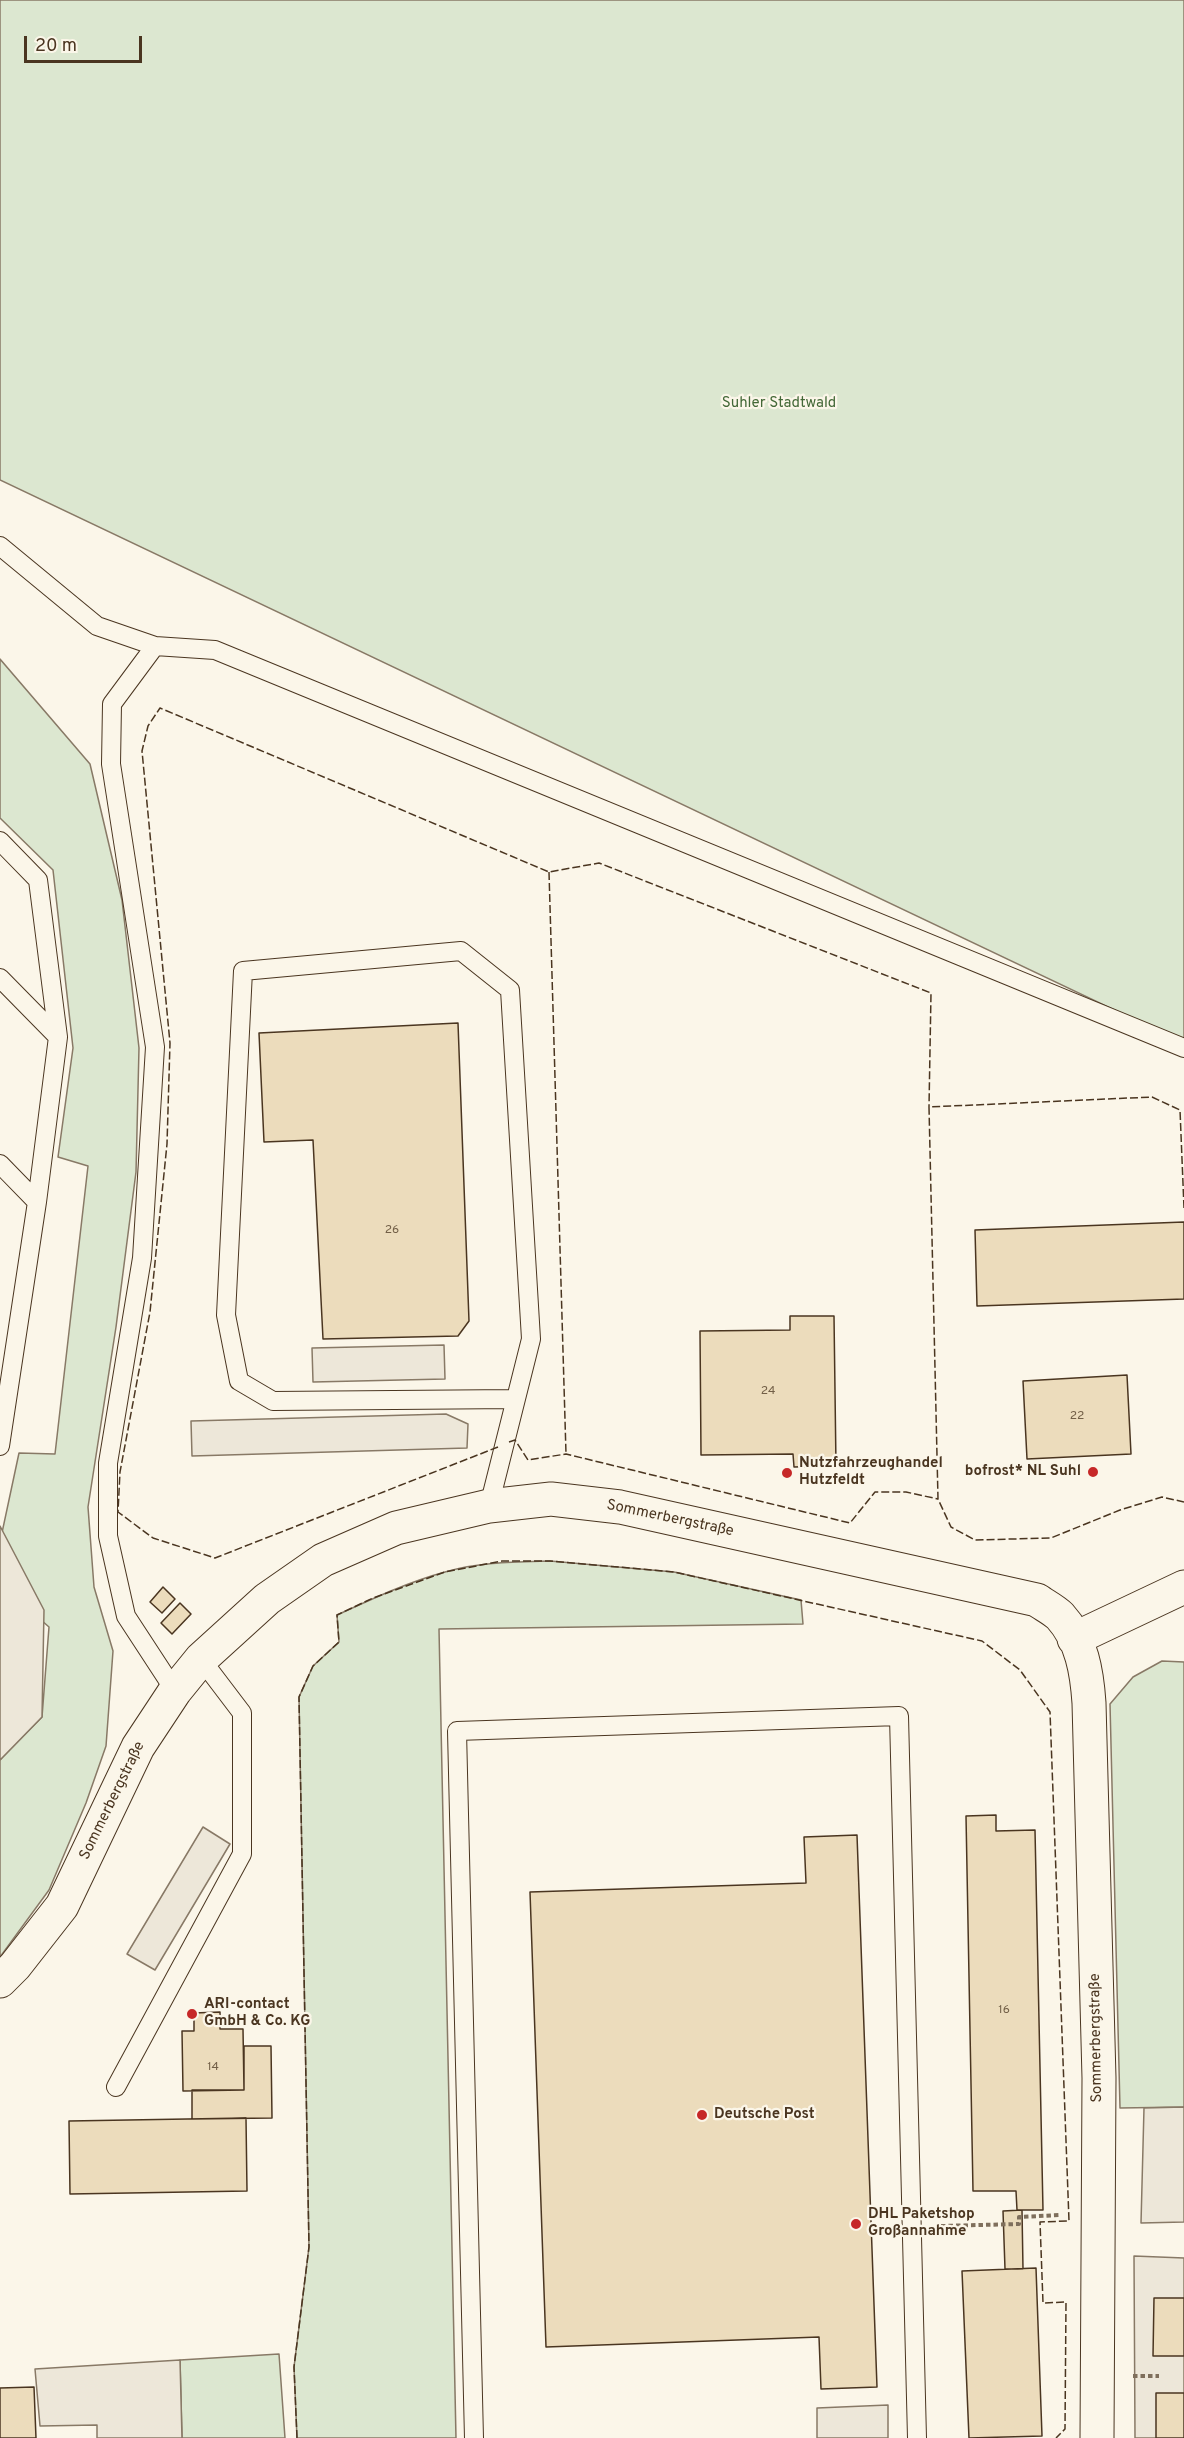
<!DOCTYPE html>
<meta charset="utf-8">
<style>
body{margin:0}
#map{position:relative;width:1184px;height:2438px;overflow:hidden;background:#fbf6e9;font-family:Overpass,sans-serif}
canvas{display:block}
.scale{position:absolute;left:24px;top:36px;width:118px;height:27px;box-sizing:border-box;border:3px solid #4a3520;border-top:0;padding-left:8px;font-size:18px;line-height:21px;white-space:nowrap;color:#4a3520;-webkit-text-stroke:4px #fbf6e9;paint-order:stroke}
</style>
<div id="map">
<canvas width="1184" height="2438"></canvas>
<div class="scale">20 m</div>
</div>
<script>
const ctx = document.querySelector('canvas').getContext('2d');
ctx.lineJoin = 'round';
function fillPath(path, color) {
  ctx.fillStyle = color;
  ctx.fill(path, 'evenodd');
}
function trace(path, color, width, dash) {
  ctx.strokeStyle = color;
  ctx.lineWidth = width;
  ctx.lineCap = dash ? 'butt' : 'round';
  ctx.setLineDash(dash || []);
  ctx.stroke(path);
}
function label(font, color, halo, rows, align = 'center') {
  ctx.font = font + ' Overpass,sans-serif';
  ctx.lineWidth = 4.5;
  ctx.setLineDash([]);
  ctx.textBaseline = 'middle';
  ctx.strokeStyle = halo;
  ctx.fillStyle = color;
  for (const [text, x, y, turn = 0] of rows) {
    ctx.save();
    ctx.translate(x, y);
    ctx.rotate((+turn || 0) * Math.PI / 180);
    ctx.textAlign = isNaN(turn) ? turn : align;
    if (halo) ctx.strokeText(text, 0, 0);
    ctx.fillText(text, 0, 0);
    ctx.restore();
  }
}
const green = new Path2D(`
 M0 0H1184V1043L0 480Z
 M0 659 90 764 122 900 139 1048 136 1172 116 1327 88 1507 94 1587 113 1651 106 1746 86 1803 49 1890 0 1957V1760L42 1717 49 1627 0 1584V1542L19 1453 55 1454 88 1166 58 1157 73 1048 53 870 0 818Z
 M550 1561 674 1572 801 1600 803 1624 439 1629 456 2438H297L294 2367 309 2247 299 1697 313 1666 339 1642 337 1615C372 1599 408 1582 445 1572 479 1562 515 1562 550 1561Z
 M1162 1661 1184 1662V2107L1120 2108 1110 1704 1133 1677Z
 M279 2354 285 2438H182L180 2360Z`);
fillPath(green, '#dce7d0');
trace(green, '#887966', 1.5);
const parking = new Path2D(`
 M444 1345 445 1379 313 1382 312 1348Z
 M446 1414 468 1424 467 1448 192 1456 191 1421Z
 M0 1526 44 1610 42 1717 0 1760Z
 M203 1827 230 1844 155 1970 127 1954Z
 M1184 2107V2222L1141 2223 1144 2108Z
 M1134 2256 1184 2258V2438H1135Z
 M180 2360 182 2438H97V2425L40 2426 35 2369Z
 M888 2405V2438H817V2408Z`);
fillPath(parking, '#ede7d9');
trace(parking, '#887966', 1.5);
const building = new Path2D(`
 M458 1023 469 1321 458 1336 323 1339 313 1140 264 1142 259 1033Z
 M1184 1222V1299L977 1306 975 1230Z
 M790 1316H834L836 1466 794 1467 793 1454 701 1455 700 1331 790 1330Z
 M1127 1375 1131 1454 1027 1459 1023 1381Z
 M163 1587 175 1599 162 1613 150 1602Z
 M180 1603 191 1614 172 1634 161 1623Z
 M996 1815V1831L1035 1830 1043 2210H1017L1016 2191H973L966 1816Z
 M857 1835 877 2387 821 2389 819 2337 546 2347 530 1892 806 1883 804 1837Z
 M220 2012V2029H243L244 2090 183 2091 182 2031H194V2013Z
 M244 2046H271L272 2118 192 2119V2090H244Z
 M246 2118 247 2191 70 2194 69 2121Z
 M1022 2210 1023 2269H1005L1003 2211Z
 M1036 2268 1042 2436 969 2438 962 2271Z
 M1154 2298H1184V2356H1153Z
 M34 2387 36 2438H0V2388Z
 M1156 2393H1184V2438H1156Z`);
fillPath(building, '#ecdcbc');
trace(building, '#4a3520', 1.5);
const service = new Path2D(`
 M0 546 97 626 155 646
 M0 841 38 880 58 1037 37 1202 0 1446
 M0 978 58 1037
 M0 1164 37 1202
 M489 1506 531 1339 510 990 461 951 243 971 226 1315 239 1381 273 1401 515 1399
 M175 1691 126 1616 108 1536V1463L142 1258 155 1047 111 764 112 704 155 646 215 650 1184 1048
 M116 2087 242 1854V1713L201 1659
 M474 2438 457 1731 899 1716 917 2438`);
const minor = new Path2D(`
 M1074 1639 1184 1587
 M0 1981 15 1966 62 1906 138 1747 175 1691 201 1659 267 1599 323 1560 396 1528 489 1506 551 1499 620 1507 1037 1600C1044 1605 1054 1610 1060 1616 1082 1640 1087 1673 1089 1703L1099 2078 1097 2438`);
trace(service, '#4a3520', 20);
trace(minor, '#4a3520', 35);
trace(new Path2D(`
 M941 2226 1019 2224V2217L1061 2215
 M1133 2376H1159`), '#7f6f5c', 4, [4.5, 3]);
trace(service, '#fbf6e9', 18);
trace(minor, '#fbf6e9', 33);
trace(new Path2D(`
 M549 872 566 1454
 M1184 1208 1180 1110 1152 1097 929 1107 938 1499 951 1527 975 1540 1051 1538 1120 1510 1162 1497 1184 1502
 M509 1442 515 1440 528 1460 566 1454 850 1523 875 1492H906L938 1499
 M498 1447 215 1558 153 1538 118 1512 120 1472 150 1312 167 1144 170 1043 142 751 148 726 160 708 549 872 599 863 931 993 929 1107
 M297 2438 294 2367 309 2247 299 1697 313 1666 339 1642 337 1615 373 1598 445 1572 502 1561H550L674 1572 982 1641 1020 1670 1050 1712 1069 2221 1040 2222 1043 2303 1066 2302 1065 2429 1056 2438`), '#4a3520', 1.5, [8, 3]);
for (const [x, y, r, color] of [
 [1093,1472,6,"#c62828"],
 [787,1473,6,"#c62828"],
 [192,2014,6,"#c62828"],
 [702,2115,6,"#c62828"],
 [856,2224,6,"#c62828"]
]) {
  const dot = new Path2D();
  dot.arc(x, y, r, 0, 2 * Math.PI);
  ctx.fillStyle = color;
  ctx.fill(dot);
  trace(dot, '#fbf6e9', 2);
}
label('12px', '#725f47', null, [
 ["26",392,1231],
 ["24",768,1392],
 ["22",1077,1417],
 ["16",1004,2011],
 ["14",213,2068]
]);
label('15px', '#436837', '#fbf6e9', [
 ["Suhler Stadtwald",779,404]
]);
label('bold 15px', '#4a3520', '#fbf6e9', [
 ["Nutzfahrzeughandel",799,1464],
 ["Hutzfeldt",799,1481],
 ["bofrost* NL Suhl",1081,1472,"right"],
 ["ARI-contact",204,2005],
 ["GmbH & Co. KG",204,2022],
 ["Deutsche Post",714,2115],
 ["DHL Paketshop",868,2215],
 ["Großannahme",868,2232]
], 'left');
label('15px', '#4a3520', '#fbf6e9', [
 ["Sommerbergstraße",670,1519,12],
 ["Sommerbergstraße",113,1801,-64],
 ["Sommerbergstraße",1097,2038,-91]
]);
</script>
